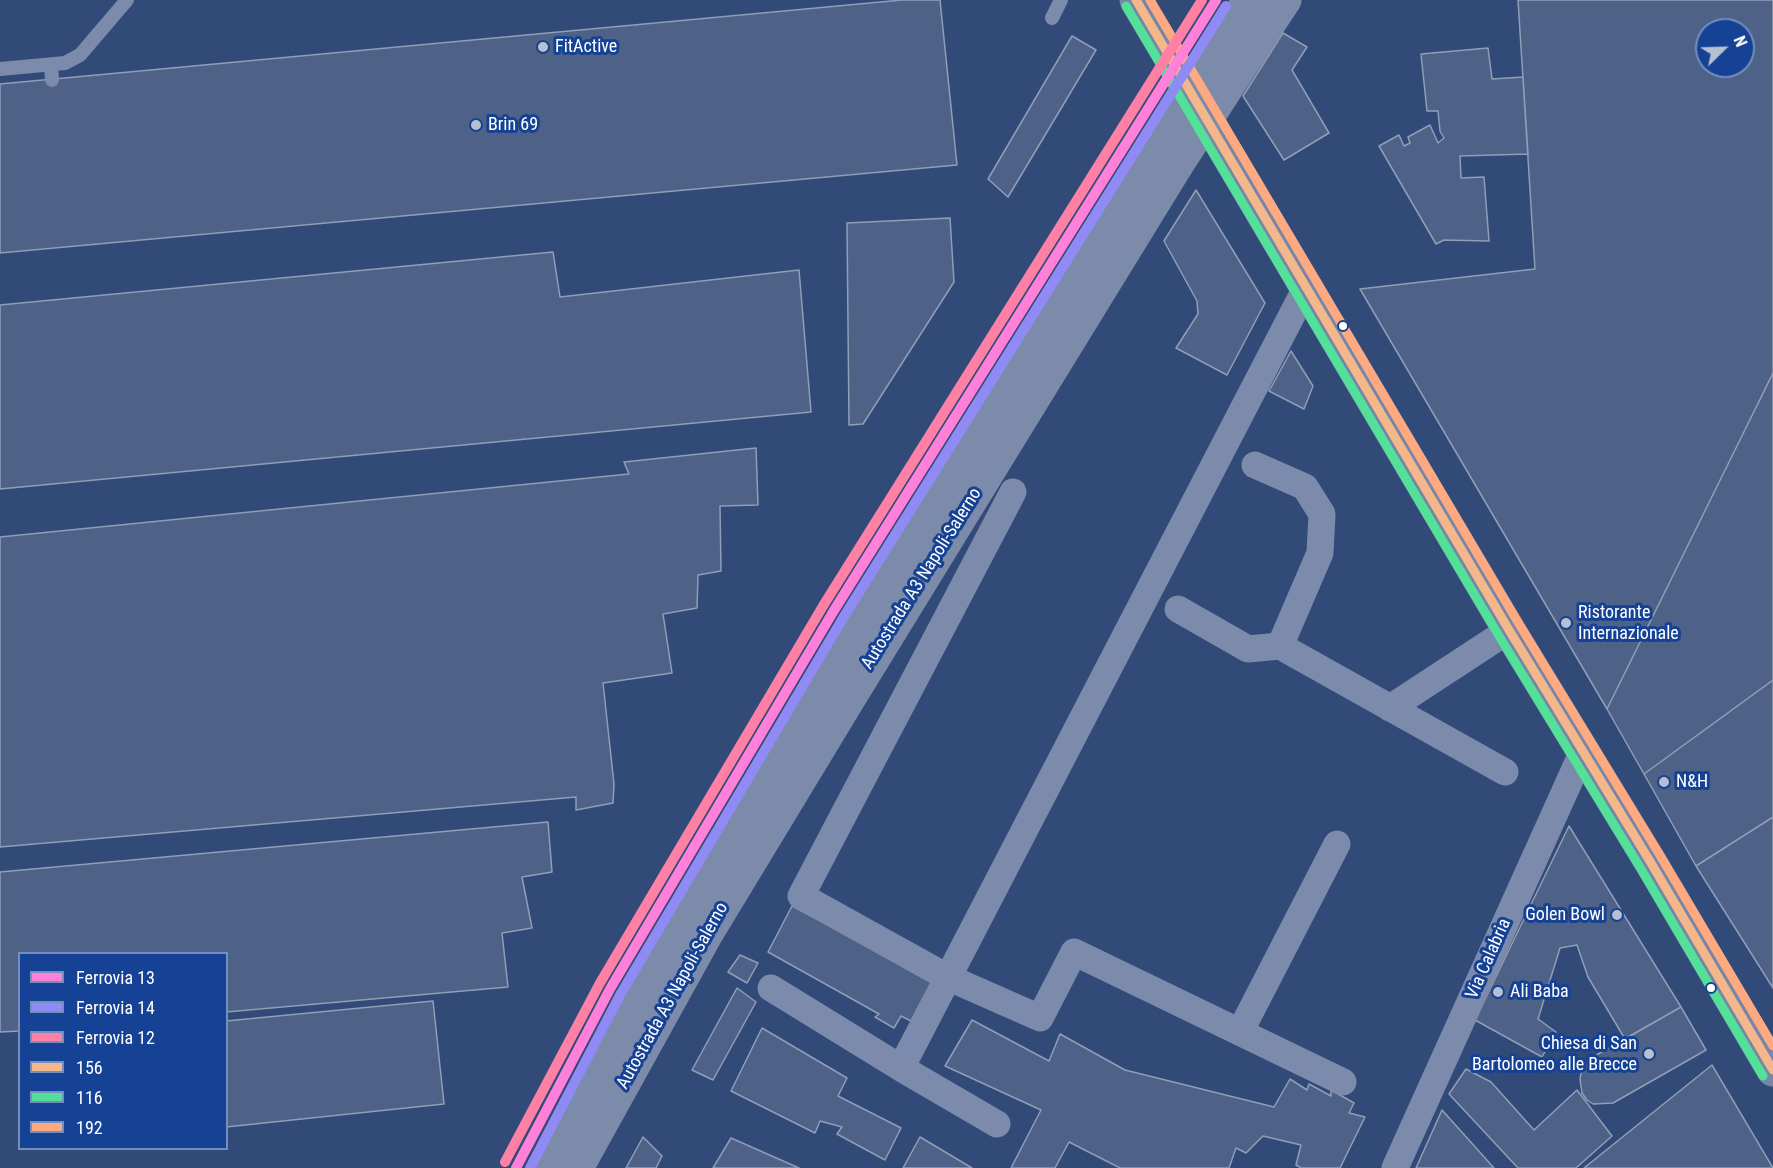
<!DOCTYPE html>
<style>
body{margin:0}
#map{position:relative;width:1773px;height:1168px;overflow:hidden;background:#324a78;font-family:"Roboto Condensed",sans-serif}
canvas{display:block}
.legend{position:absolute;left:18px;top:952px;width:210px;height:198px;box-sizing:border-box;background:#154295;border:2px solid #738ebf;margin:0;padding:8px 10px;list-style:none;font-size:18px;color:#fff}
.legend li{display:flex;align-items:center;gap:12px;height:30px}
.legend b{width:30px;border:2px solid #738ebf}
.north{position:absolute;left:1695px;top:18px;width:60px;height:60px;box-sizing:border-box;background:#154295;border:2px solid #738ebf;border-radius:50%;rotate:67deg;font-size:16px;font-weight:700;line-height:24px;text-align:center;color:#fff}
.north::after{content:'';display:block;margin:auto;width:21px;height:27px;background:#b7c0d0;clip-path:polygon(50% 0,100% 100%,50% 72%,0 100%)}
</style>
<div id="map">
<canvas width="1773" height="1168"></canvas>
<ul class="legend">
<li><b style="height:8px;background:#ff80d8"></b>Ferrovia 13</li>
<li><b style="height:8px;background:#8f8af4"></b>Ferrovia 14</li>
<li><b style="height:8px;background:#ff80a5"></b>Ferrovia 12</li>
<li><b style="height:8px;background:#f3b78b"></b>156</li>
<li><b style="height:8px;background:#53e098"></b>116</li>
<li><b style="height:8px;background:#ffa980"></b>192</li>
</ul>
<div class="north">N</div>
</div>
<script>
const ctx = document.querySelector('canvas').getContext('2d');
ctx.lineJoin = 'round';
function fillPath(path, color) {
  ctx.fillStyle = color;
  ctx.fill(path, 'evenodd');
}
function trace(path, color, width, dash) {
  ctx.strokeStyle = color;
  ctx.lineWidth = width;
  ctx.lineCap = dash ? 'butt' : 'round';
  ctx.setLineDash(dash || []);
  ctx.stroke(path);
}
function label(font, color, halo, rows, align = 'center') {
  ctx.font = font + ' "Roboto Condensed",sans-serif';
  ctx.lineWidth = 6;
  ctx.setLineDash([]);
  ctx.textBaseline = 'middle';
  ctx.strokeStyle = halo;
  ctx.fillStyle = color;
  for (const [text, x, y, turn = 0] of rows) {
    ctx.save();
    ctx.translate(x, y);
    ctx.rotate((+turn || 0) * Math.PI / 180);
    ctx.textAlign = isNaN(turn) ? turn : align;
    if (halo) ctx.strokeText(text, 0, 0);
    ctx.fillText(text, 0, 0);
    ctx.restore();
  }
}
const building = new Path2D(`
 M902 0H940L957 165 0 253V84Z
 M1518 0H1773V373L1607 709 1360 289 1535 269ZM1707 30H1743V66H1707Z
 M1283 33 1307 47 1292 70 1329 133 1284 160 1243 96Z
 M1072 36 1096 50 1008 197 988 179Z
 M1488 48 1492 79 1523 77 1528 154 1460 156 1461 178 1484 177 1489 241 1444 240 1436 244 1379 146 1399 135 1404 146 1410 143 1408 137 1430 125 1438 143 1444 138 1440 131 1438 111H1427L1421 54Z
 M1196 190 1265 303 1227 375 1176 348 1198 314 1197 301 1164 241Z
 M950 218 954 282 863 424 849 425 847 223Z
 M553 252 560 297 799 270 811 412 0 489V305Z
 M1291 351 1313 386 1304 409 1269 391Z
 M1773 373V680L1644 774 1607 709Z
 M756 448 758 505 720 506 721 571 698 575 697 608 663 614 672 673 603 683 614 784 613 803 576 810V797L0 847V537L629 474 624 462Z
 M1773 680V817L1696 866 1644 774Z
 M1773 817V988L1696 866Z
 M548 822 552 872 522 877 532 928 502 933 508 987 226 1012V954H20V1031L0 1032V872Z
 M1569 826 1681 1007 1625 1039 1588 977 1577 945 1560 948 1538 1019 1556 1032 1542 1057 1475 1020Z
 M792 906 933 979 911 1021 901 1016 894 1028 875 1017 879 1014 768 952Z
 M740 955 758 963 747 983 728 972Z
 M737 988 756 1002 713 1080 692 1070Z
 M433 1001 444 1104 226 1127V1021Z
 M1681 1007 1706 1050 1613 1103 1593 1104 1587 1100 1582 1093 1580 1079 1581 1073 1591 1058Z
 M972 1020 1049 1061 1060 1034 1125 1070 1274 1107 1290 1079 1307 1090 1309 1084 1331 1096V1090L1354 1103 1349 1113 1365 1117 1340 1168H1301L1296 1165 1301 1145 1263 1136 1246 1153 1236 1148 1229 1168H1120L1069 1142 1055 1168H1011L1041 1110 945 1066Z
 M762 1028 847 1078 838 1096 901 1128 885 1160 837 1134 842 1127 820 1121 815 1133 731 1091Z
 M1712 1065 1773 1168H1584Z
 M1466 1069 1491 1082 1534 1130 1577 1090 1612 1136 1576 1168H1518L1449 1094Z
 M1442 1110 1494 1168H1416Z
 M643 1137 662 1156 656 1168H626Z
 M920 1137 972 1168H903Z
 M731 1138 799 1168H713Z`);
fillPath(building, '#4e6186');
trace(building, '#909eb8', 1.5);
trace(new Path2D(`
 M1052 18 1061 0
 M51 65 52 80
 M0 69 65 63 80 55 127 0`), '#7c8bab', 14);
trace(new Path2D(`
 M1255 465 1305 487 1322 514 1320 553 1280 646
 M1013 492 801 896 947 977 1040 1018 1074 952 1343 1082
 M1178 609 1248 649 1280 646 1505 772
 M1390 708 1509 630
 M771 988 901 1068 1306 288
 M1240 1032 1337 844
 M901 1068 997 1124
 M1395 1168 1583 751`), '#7c8bab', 27);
trace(new Path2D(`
 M1136 0 1509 630 1651 863 1773 1070`), '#7686a7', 33);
trace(new Path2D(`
 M1218 49 1249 0
 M1234 77 1285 0
 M546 1168 682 923 828 681 1162 140
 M577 1168 706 935 852 694 1177 165`), '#7d8baa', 33);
trace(new Path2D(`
 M1162 140 1218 49
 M1177 165 1234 77`), '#7d8baa', 33);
trace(new Path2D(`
 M1136 0 1509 630 1651 863 1773 1070`), '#f3b78b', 9);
trace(new Path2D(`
 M1126 6 1499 636 1641 869 1763 1076`), '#53e098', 9);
trace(new Path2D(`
 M1150 0 1519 624 1661 857 1773 1046`), '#ffa980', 9);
trace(new Path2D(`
 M516 1168 610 989 833 612 1216 0`), '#ff80d8', 10);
trace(new Path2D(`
 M530 1168 620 995 843 618 1226 6`), '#8f8af4', 10);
trace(new Path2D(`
 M505 1162 600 983 823 606 1202 0`), '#ff80a5', 10);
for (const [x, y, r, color] of [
 [543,47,6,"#b7c0d0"],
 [476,125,6,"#b7c0d0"],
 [1343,326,5,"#fff"],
 [1566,623,6,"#b7c0d0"],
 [1664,782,6,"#b7c0d0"],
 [1617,915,6,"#b7c0d0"],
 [1711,988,5,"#fff"],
 [1498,992,6,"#b7c0d0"],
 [1649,1054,6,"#b7c0d0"]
]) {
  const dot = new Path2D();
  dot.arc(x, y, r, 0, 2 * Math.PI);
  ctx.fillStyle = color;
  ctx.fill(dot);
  trace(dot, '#154295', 2);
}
label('18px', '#fff', '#154295', [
 ["FitActive",555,47],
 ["Brin 69",488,125],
 ["Ristorante",1578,613],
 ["Internazionale",1578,634],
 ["N&H",1676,782],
 ["Golen Bowl",1605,915,"right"],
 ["Ali Baba",1510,992],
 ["Chiesa di San",1637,1044,"right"],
 ["Bartolomeo alle Brecce",1637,1065,"right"]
], 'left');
label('18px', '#fff', '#154295', [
 ["Autostrada A3 Napoli-Salerno",922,579,-58],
 ["Via Calabria",1489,959,-66],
 ["Autostrada A3 Napoli-Salerno",673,996,-61]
]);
</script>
